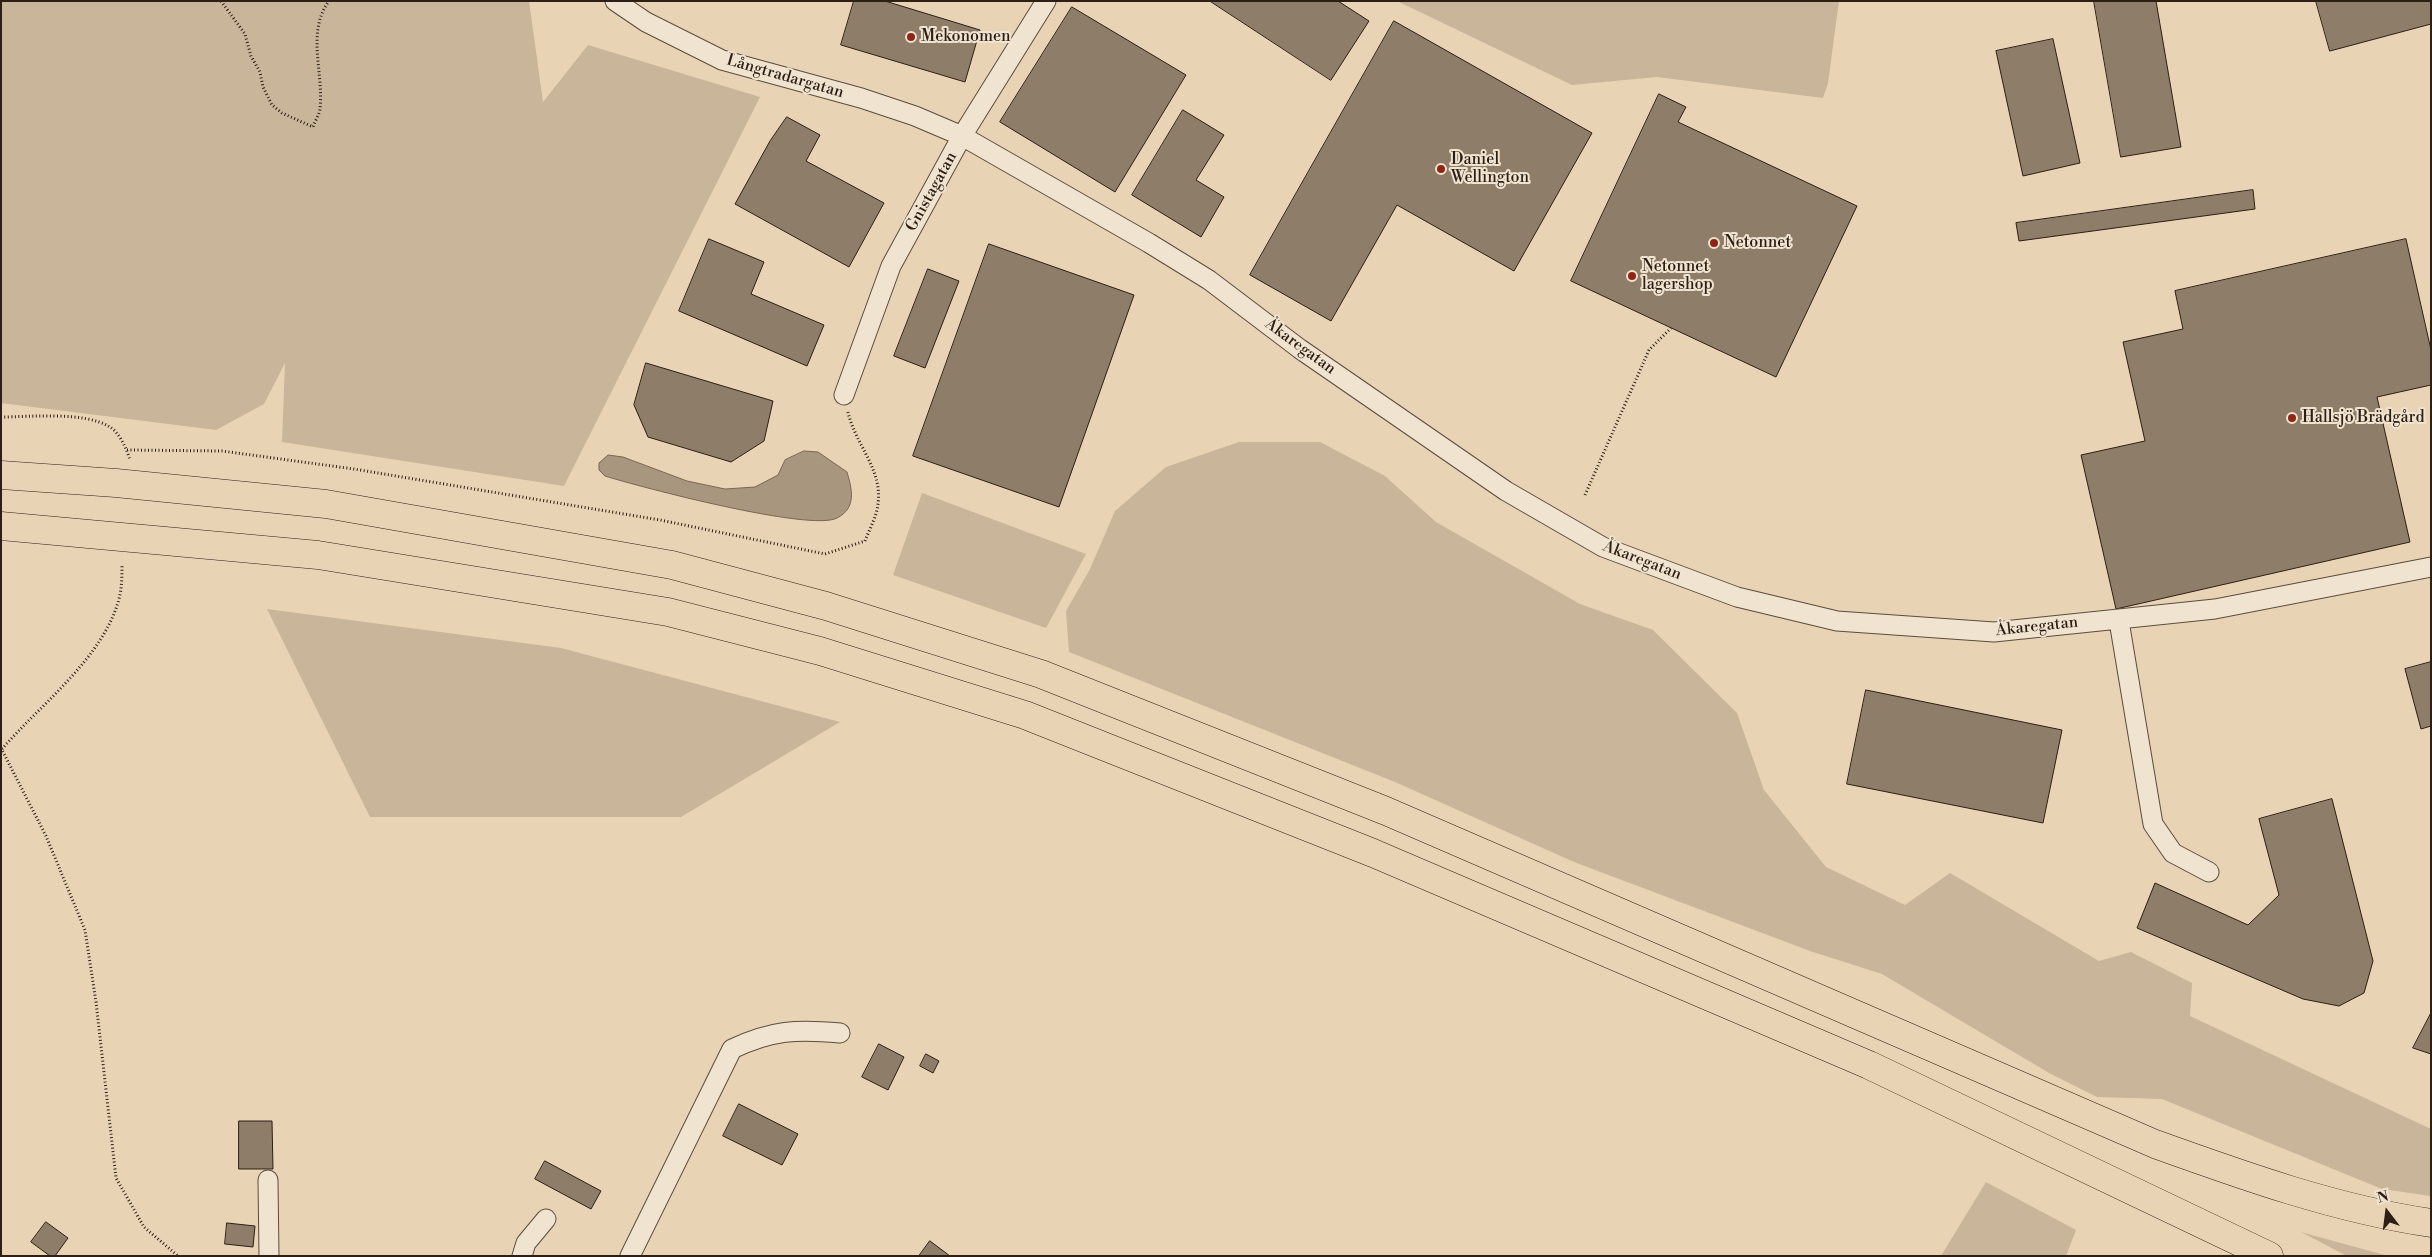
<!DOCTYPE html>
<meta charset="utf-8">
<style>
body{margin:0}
#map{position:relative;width:2432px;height:1257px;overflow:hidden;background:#e8d4b5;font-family:"Libre Bodoni",serif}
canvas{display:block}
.frame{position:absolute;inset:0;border:2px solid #2d1e16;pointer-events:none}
.north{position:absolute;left:2362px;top:1187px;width:50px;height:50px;-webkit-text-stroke:4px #f0e3cf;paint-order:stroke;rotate:345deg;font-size:14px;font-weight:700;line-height:20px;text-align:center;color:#2d1e16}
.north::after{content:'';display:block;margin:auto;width:18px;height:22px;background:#2d1e16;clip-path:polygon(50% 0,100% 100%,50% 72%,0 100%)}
</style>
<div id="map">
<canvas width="2432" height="1257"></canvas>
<div class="frame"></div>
<div class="north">N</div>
</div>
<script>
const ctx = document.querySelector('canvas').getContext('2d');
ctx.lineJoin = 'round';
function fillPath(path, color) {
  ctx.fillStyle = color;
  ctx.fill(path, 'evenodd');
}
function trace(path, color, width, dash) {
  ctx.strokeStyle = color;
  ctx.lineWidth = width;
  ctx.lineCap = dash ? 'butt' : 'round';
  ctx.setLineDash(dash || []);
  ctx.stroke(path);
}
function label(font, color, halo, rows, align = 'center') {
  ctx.font = font + ' "Libre Bodoni",serif';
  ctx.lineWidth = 4;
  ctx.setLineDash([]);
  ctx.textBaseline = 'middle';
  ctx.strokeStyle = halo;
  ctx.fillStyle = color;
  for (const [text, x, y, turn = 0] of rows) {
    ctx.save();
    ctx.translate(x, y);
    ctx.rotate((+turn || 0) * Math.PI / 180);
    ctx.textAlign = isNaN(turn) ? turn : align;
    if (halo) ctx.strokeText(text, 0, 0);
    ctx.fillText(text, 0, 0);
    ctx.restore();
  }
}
fillPath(new Path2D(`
 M1 1H529L543 102 588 45 760 97 564 486 282 442 285 363 264 404 216 430 1 403Z
 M1397 1H1839L1828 83 1823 98 1657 77 1572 85Z
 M1239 442H1320L1385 476 1436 522 1580 604 1653 630 1737 713 1764 790 1826 867 1905 905 1950 873 2099 961 2131 952 2192 983 2190 1016 2431 1129V1196L2382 1189 2162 1099 2097 1097 2049 1073 1882 974 1810 951 1574 862 1395 782 1069 652 1066 611 1090 569 1115 511 1166 467Z
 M922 493 1086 554 1046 628 893 575Z
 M267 609 561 648 840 722 681 817H370Z
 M1986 1182 2076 1230 2066 1256H1941Z
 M2301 1232 2388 1256H2347Z`), '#c8b59a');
const water = new Path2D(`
 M804 451 818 452 847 472C852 489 857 508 837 518 811 532 640 487 605 476L599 470V463L608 455 623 457 687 481 725 489 755 487 778 475 785 460Z`);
fillPath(water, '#a8967f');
trace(water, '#765', 1);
const building = new Path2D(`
 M854 1H885L980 30 965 82 841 45Z
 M1210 1H1338L1369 21 1331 80Z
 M2094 1H2156L2181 147 2121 157Z
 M2316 1H2431V24L2330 51Z
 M1072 7 1186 75 1115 192 1000 122Z
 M1394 21 1592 133 1514 271 1397 205 1331 321 1250 275Z
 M2053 39 2080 163 2023 176 1996 51Z
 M1659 94 1686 107 1678 122 1857 206 1776 377 1571 281Z
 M1183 110 1224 135 1196 180 1224 197 1201 237 1132 195Z
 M787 117 820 135 806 161 884 203 849 267 735 204 770 141Z
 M2253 190 2255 209 2019 241 2016 223Z
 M709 239 764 262 751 294 824 325 807 366 679 311Z
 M2406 239 2431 350V385L2377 397 2410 542 2116 609 2081 455 2145 441 2123 342 2183 329 2175 291Z
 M989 244 1134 295 1059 507 913 456Z
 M928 269 959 281 925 368 894 356Z
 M646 363 773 401 764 441 731 462 648 437 634 405Z
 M2431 662V726L2421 729 2405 669Z
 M1866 690 2062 730 2043 823 1847 784Z
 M2332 799 2373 961 2364 993 2339 1006 2303 999 2137 928 2155 883 2248 925 2279 895 2259 819Z
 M2431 1013V1054L2413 1048Z
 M879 1044 904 1057 888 1090 862 1077Z
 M926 1054 939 1061 933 1073 920 1066Z
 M739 1104 798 1134 782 1165 723 1136Z
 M239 1121H272L273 1169H239Z
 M545 1161 601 1191 591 1209 535 1179Z
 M46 1222 68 1238 55 1256H50L31 1242Z
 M227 1223 255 1226 253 1247 225 1244Z
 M930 1241 950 1256H919Z`);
fillPath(building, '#8e7d69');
trace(building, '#2d1e16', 1);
const minor = new Path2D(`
 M615 1 646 22 722 60 861 98 915 116 962 136 1149 243 1209 280 1300 349 1506 491 1603 547 1737 597 1837 621 1994 632 2215 609 2431 567
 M844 395 891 266 962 136 1046 1
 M2119 621 2153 824 2173 853 2209 872
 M268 1180 269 1256
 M522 1256 526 1243 546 1219
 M630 1256 732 1049C772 1030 797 1029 840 1033`);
const motorway = new Path2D(`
 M1 475 116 483 326 504 672 565 826 606 1041 674 1386 811 2155 1144C2244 1176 2336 1209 2431 1223
 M1 526 318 555 668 612 820 651 1025 715 1373 853 1869 1065 2269 1256`);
trace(minor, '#5c4c3e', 21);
trace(motorway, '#2d1e16', 29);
trace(new Path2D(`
 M221 1 245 34 251 56 260 72 263 87 272 105 282 113 313 127C315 121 319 115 320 109 324 73 306 32 329 1
 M1 417C31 417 84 411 110 427 120 433 127 450 130 460
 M127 450 222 451 354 469 660 520 825 554 865 541C869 530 877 516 878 504 883 470 855 444 848 412
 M1585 495 1649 350 1671 328
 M1 748 46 836 85 930 96 1002 116 1178 144 1227 178 1256
 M2 749C41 704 103 658 119 599 122 588 122 575 122 564`), '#2d1e16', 3, [1, 2.5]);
trace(minor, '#f0e3cf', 19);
trace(motorway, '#e8d4b5', 28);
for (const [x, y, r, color] of [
 [911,37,5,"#8f2418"],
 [1441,169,5,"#8f2418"],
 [1714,243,5,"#8f2418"],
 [1632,276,5,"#8f2418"],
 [2292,418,5,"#8f2418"]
]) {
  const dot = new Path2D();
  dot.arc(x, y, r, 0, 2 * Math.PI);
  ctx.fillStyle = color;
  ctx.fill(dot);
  trace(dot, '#f0e3cf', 2);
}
label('16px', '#2d1e16', '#f0e3cf', [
 ["Mekonomen",921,37],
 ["Daniel",1451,160],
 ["Wellington",1451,178],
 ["Netonnet",1724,243],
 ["Netonnet",1642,267],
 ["lagershop",1642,285],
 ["Hallsjö Brädgård",2302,418]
], 'left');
label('16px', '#2d1e16', '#f0e3cf', [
 ["Långtradargatan",785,77,16],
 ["Gnistagatan",932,192,-61],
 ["Åkaregatan",1300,347,36],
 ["Åkaregatan",1642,561,21],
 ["Åkaregatan",2037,627,-6]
]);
</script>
